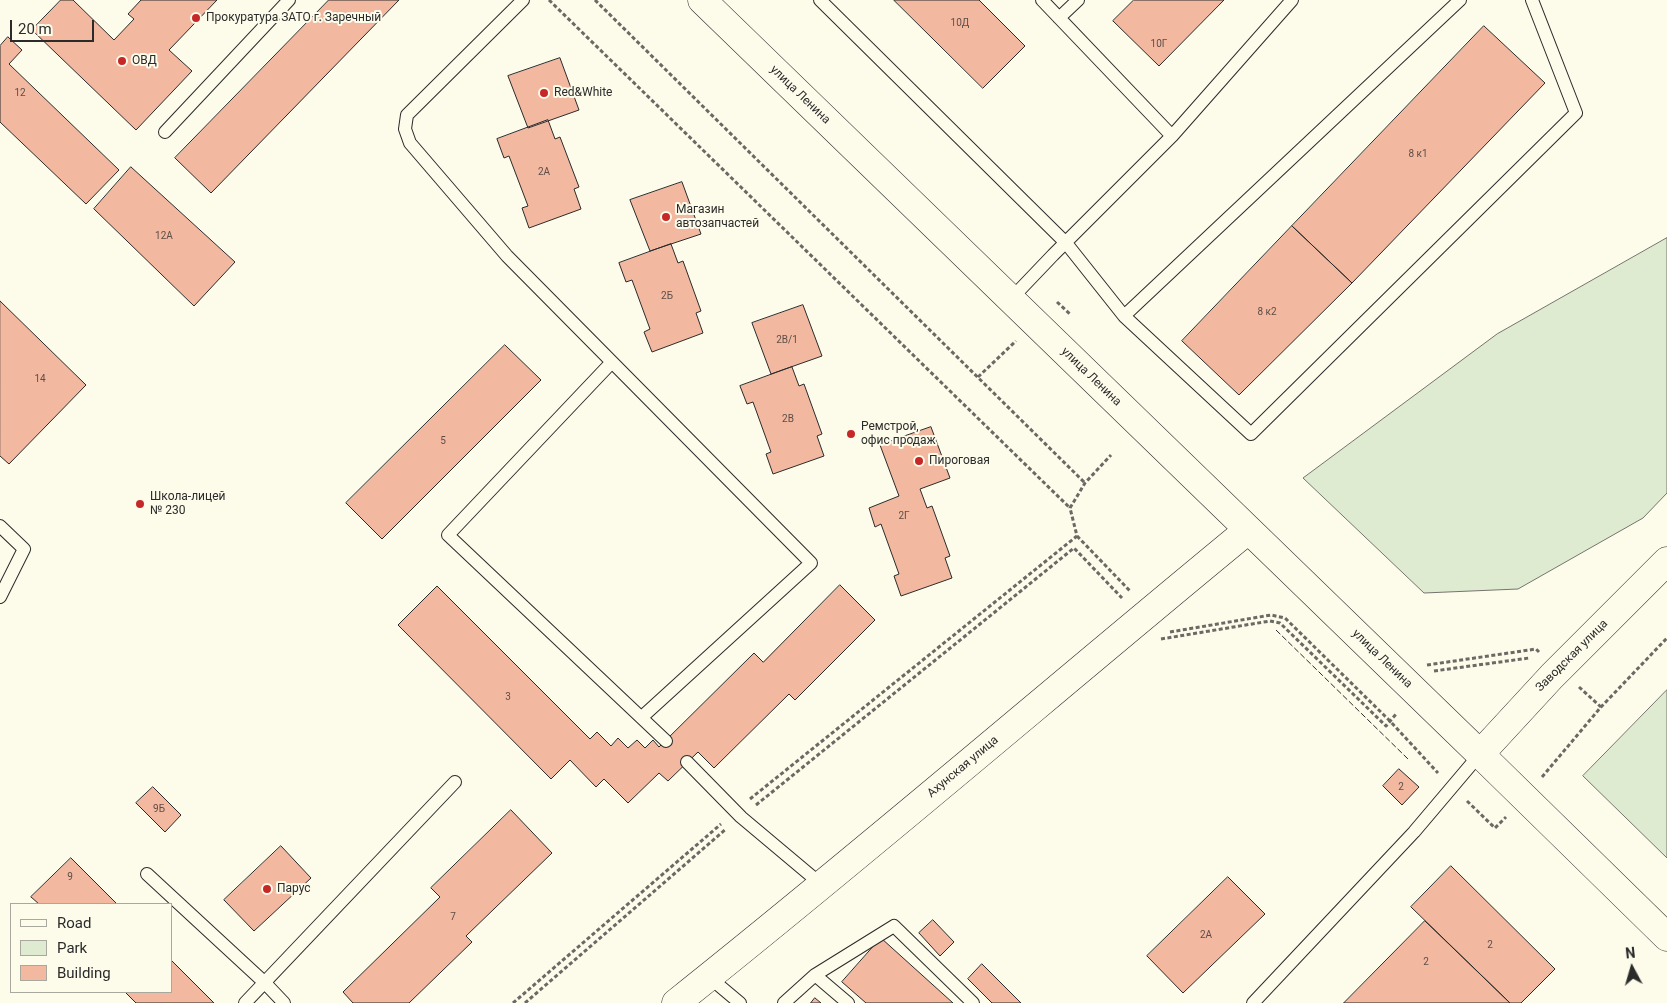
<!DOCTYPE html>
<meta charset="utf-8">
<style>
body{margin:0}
#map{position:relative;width:1667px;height:1003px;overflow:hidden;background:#fdfbea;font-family:Roboto,sans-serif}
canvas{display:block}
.legend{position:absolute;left:10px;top:903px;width:162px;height:90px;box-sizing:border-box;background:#fdfbea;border:1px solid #a9a89e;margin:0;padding:6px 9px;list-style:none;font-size:15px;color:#2b2b2b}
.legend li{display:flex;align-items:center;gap:10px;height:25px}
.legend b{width:25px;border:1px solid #a9a89e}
.north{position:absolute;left:1607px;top:943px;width:50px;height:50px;-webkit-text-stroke:4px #fdfbea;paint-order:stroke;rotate:354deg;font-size:14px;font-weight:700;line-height:20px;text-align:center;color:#2b2b2b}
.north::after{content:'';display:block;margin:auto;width:18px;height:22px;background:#2b2b2b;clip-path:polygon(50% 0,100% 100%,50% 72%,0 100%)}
.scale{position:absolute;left:10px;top:20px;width:84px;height:22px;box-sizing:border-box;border:2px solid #2b2b2b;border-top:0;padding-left:6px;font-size:15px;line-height:18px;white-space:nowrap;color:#2b2b2b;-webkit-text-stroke:4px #fdfbea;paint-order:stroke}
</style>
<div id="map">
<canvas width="1667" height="1003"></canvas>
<ul class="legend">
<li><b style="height:6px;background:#fdfbea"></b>Road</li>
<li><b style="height:14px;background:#deebd1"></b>Park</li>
<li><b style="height:14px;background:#f2b8a0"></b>Building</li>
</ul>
<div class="north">N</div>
<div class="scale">20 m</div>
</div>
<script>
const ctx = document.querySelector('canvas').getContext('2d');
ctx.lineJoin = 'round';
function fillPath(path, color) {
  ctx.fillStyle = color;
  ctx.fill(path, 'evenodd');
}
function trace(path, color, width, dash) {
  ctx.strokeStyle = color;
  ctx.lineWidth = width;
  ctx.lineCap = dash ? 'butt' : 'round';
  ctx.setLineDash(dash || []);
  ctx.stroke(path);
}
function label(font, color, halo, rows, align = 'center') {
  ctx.font = font + ' Roboto,sans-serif';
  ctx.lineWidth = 4;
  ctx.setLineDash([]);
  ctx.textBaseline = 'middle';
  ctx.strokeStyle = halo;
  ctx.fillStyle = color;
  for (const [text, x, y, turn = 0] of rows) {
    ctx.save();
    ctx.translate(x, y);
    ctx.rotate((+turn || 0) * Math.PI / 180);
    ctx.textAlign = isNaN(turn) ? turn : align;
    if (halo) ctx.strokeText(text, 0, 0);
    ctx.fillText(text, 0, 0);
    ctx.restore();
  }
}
const green = new Path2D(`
 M1667 238V493L1643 518 1518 589 1424 593 1303 478 1497 334Z
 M1667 690V858L1583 776Z`);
fillPath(green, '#deebd1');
trace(green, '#74746e', 1);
const building = new Path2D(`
 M61 0H73L114 40 134 19 128 14 141 0H217L169 50 192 71 136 130 32 30Z
 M329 0H399L211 193 175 158Z
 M894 0H979L1025 46 983 88Z
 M1134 0H1224L1159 66 1113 21Z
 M1484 26 1545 83 1352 283 1292 226Z
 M8 37 22 50 9 64 119 170 86 204 0 122V46Z
 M560 58 579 110 528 128 508 76Z
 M548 120 555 139 560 137 579 187 574 189 581 209 529 228 522 208 528 206 509 156 504 158 497 139Z
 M131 167 235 262 194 306 94 209Z
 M682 182 701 234 650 251 630 200Z
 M1292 226 1352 283 1239 395 1182 341Z
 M671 244 678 263 683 261 701 311 696 313 703 333 652 352 644 332 650 329 632 280 626 282 619 263Z
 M0 301 86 385 9 464 0 456Z
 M803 305 822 356 771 374 752 323Z
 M505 345 541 380 382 539 346 503Z
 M792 367 799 386 804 384 822 434 817 436 824 456 773 474 766 454 771 452 753 402 747 404 740 386Z
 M931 427 950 478 920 489 927 508 932 506 950 556 945 558 952 578 901 596 894 576 899 574 881 524 875 527 869 508 899 496 880 445Z
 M840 585 875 620 795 700 789 694 714 768 698 752 668 781 659 773 628 803 604 779 596 787 570 760 551 779 398 625 437 586 590 739 597 732 611 746 618 738 628 748 637 740 645 748 653 740 659 747 754 653 763 662Z
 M1399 769 1419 787 1402 805 1383 786Z
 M153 787 181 815 165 832 136 803Z
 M511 810 552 853 466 936 472 942 409 1003H353L343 992 440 897 431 888Z
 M281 846 311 878 254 931 224 900Z
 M71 858 117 904H39L31 897Z
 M1451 866 1555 969 1521 1003H1510L1411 907Z
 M1228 877 1265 914 1183 993 1147 956Z
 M933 920 954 942 940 956 919 933Z
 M1425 921 1510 1003H1344Z
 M881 938 953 1003H866L842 982Z
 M171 960 214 1003H136L125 992H171Z
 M982 964 1021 1003H992L968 979Z
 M815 998 821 1003H811Z`);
fillPath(building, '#f2b8a0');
trace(building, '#2b2b2b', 1);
const service = new Path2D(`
 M523 0 407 115 405 129 410 143 507 256 811 563 642 717
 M820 0 1066 243 1124 316
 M1042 0 1172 136
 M1460 0 1124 316 1251 434 1576 113 1532 0
 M1059 18 1078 0
 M165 132 289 0
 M1011 299 1053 255 1172 136 1292 0
 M612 362 448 535 666 741
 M0 526 24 549 0 597
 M687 762 741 817 822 885
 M147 874 265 983 284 1003
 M815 975 894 926 973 1003
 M709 977 740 1003
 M245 1003 455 782
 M784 1003 815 975 848 1003
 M1253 1003 1414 832 1480 754`);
const tertiary = new Path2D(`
 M1480 754 1667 937`);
const secondary = new Path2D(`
 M702 0 1480 754 1552 676 1667 561
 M676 1003C870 849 1057 687 1248 530`);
trace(service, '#2b2b2b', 14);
trace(tertiary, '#2b2b2b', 29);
trace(secondary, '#2b2b2b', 29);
trace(new Path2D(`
 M549 0 1070 508
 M595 0 1085 483
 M1057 302 1070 314
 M978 377 1016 341
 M1077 536 1131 592
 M1170 632 1271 615 1285 618 1390 721 1438 773
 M1161 639 1270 621 1280 623 1386 726 1397 713
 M1427 665 1536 649 1539 652
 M1434 671 1529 658
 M1579 687 1601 707
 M1542 777 1601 707 1667 638
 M750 799 1077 536 1070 508 1085 483 1111 455
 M1467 801 1495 828 1506 817
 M756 805 1074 548 1122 598
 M513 1003 721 824
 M525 1003 726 829`), '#6a6964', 3, [4, 2.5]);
trace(service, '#fdfbea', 12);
trace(tertiary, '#fdfbea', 28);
trace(secondary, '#fdfbea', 28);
trace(new Path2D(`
 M1276 630 1408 759`), '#2b2b2b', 1, [6, 2.5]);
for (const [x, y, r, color] of [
 [196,18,5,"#c62828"],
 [122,61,5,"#c62828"],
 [544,93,5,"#c62828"],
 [666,217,5,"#c62828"],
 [851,434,5,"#c62828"],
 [919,461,5,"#c62828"],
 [140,504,5,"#c62828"],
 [267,889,5,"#c62828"]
]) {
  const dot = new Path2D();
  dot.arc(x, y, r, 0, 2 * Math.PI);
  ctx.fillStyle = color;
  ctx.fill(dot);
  trace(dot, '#fdfbea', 2);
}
label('10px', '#5d4e48', null, [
 ["10Д",960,23],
 ["10Г",1159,44],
 ["12",20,93],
 ["8 к1",1418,154],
 ["2А",544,172],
 ["12А",164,236],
 ["2Б",667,296],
 ["8 к2",1267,312],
 ["2В/1",787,340],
 ["14",40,379],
 ["2В",788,419],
 ["5",443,441],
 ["2Г",904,516],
 ["3",508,697],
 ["2",1401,787],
 ["9Б",159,809],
 ["9",70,877],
 ["7",453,917],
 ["2А",1206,935],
 ["2",1490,945],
 ["2",1426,962]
]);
label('12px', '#2b2b2b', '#fdfbea', [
 ["Прокуратура ЗАТО г. Заречный",206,18],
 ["ОВД",132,61],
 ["Red&White",554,93],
 ["Магазин",676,210],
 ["автозапчастей",676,224],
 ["Ремстрой,",861,427],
 ["офис продаж",861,441],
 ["Пироговая",929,461],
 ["Школа-лицей",150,497],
 ["№ 230",150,511],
 ["Парус",277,889]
], 'left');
label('12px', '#2b2b2b', '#fdfbea', [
 ["улица Ленина",800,95,44],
 ["улица Ленина",1091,377,44],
 ["Заводская улица",1572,656,-45],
 ["улица Ленина",1382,659,44],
 ["Ахунская улица",963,767,-40]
]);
</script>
